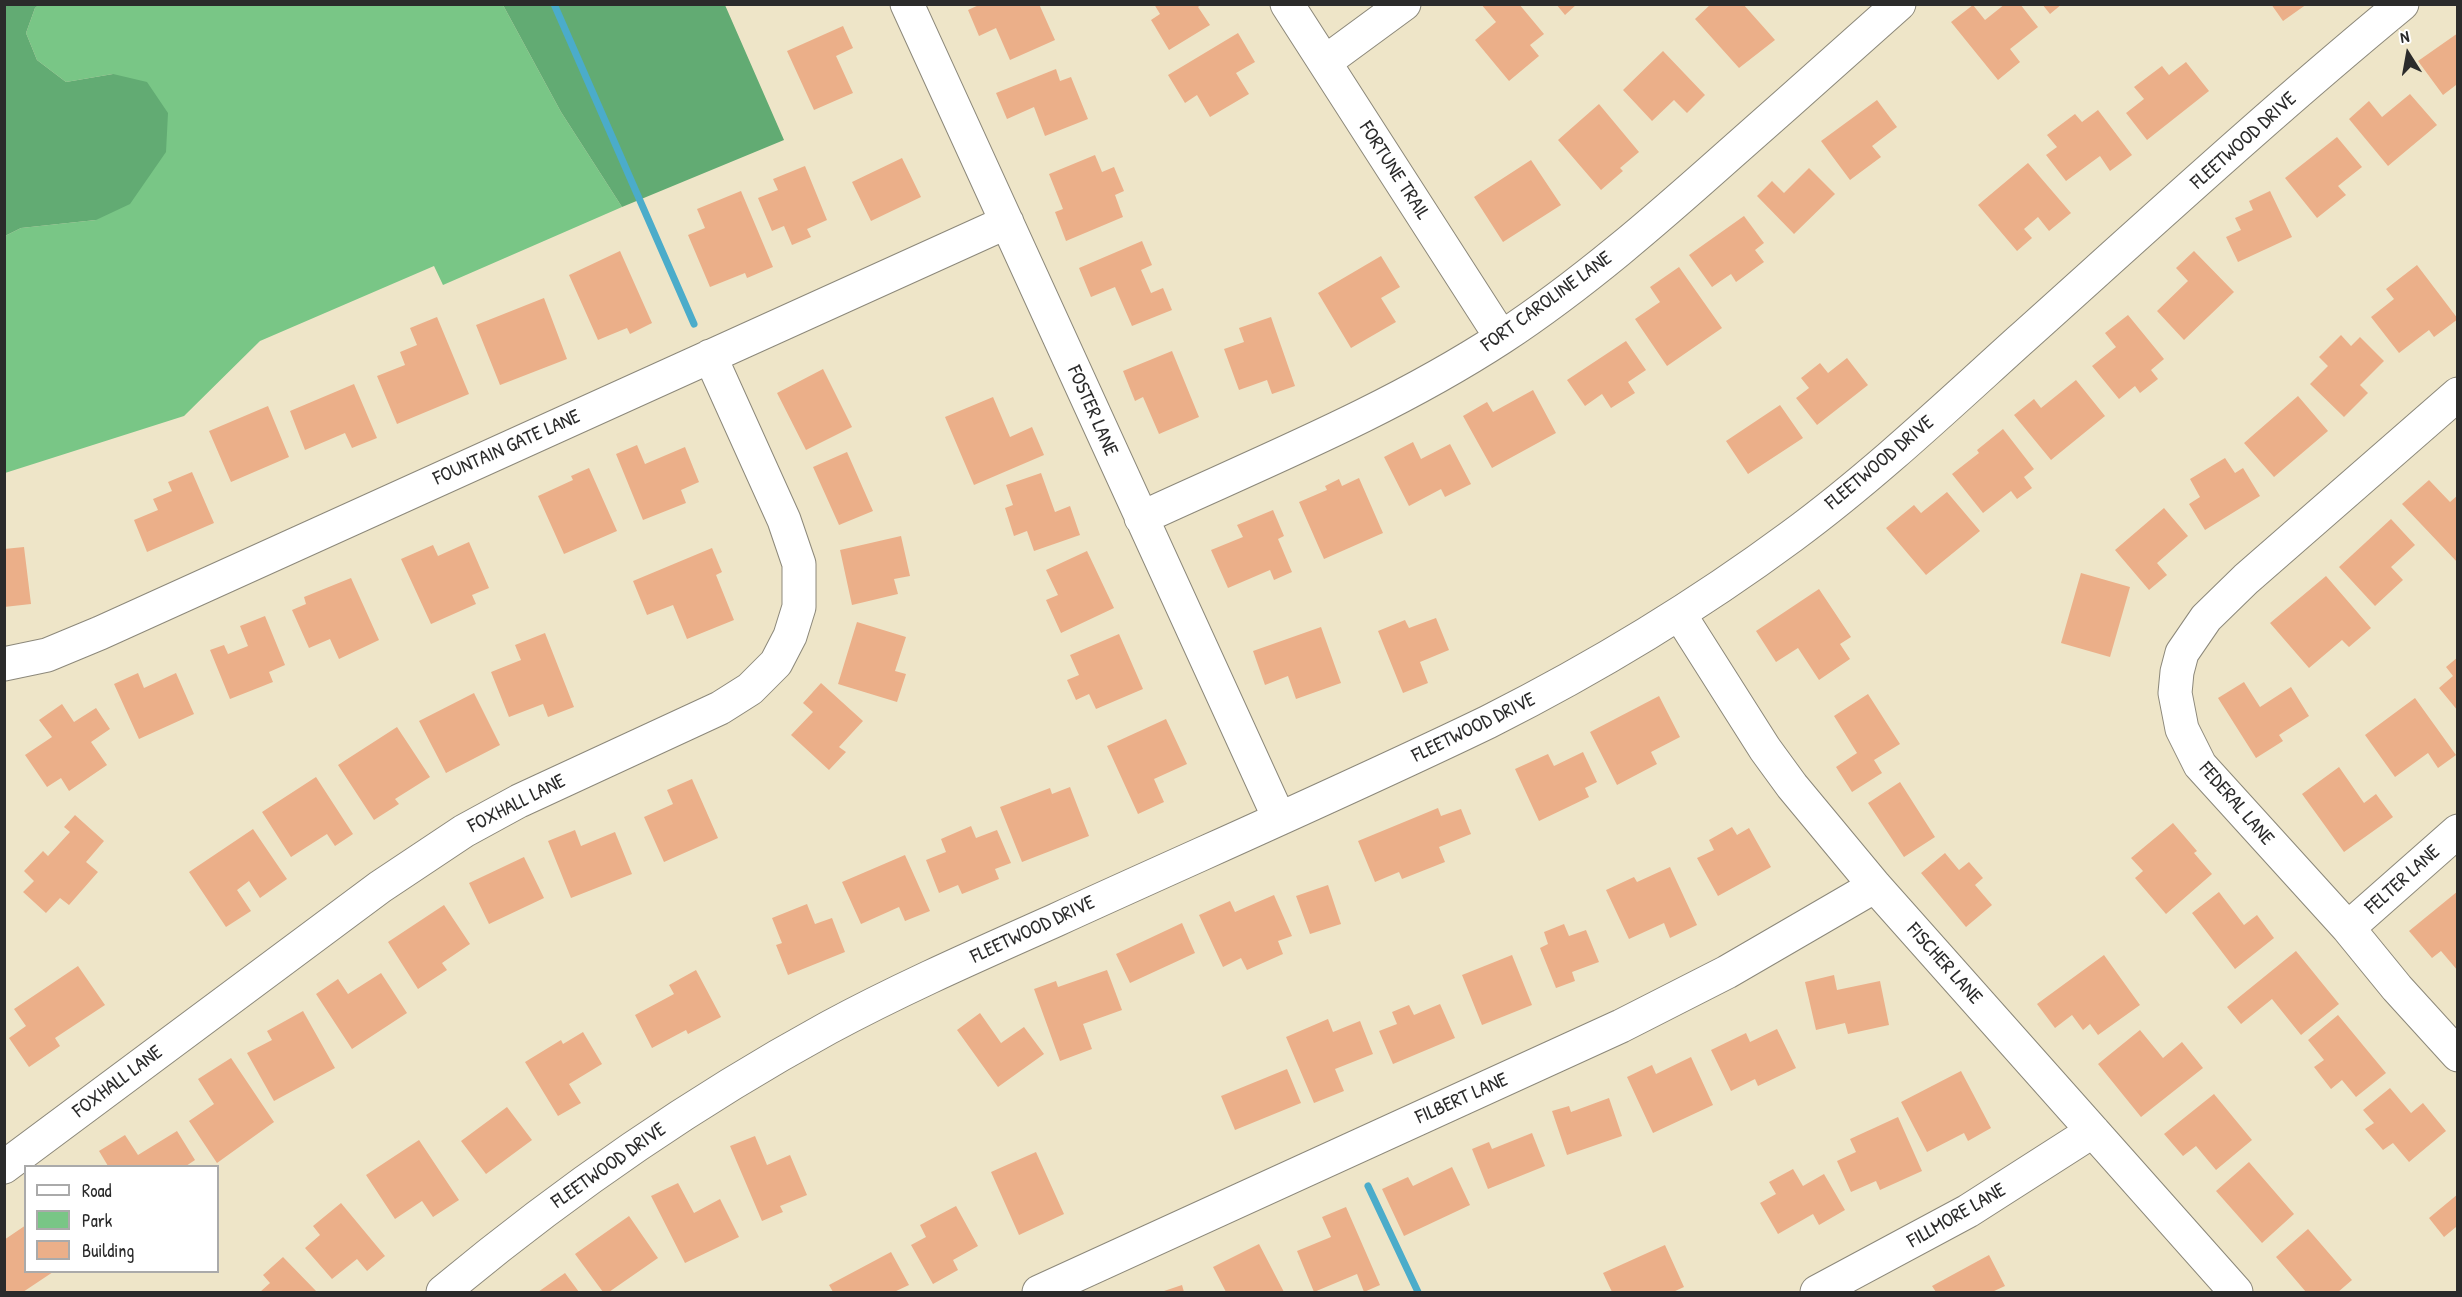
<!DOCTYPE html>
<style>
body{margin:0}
#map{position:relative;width:2462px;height:1297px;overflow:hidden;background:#eee5c8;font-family:"Patrick Hand",sans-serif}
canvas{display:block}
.frame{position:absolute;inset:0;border:6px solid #2b2b2b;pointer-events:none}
.legend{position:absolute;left:24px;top:1165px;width:195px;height:108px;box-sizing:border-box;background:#fff;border:2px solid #aaa;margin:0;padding:8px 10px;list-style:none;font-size:18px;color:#2b2b2b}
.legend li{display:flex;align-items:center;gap:12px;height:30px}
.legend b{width:30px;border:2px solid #aaa}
.north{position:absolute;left:2378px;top:24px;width:60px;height:60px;-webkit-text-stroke:4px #fff;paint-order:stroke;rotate:349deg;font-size:16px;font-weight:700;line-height:24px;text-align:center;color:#2b2b2b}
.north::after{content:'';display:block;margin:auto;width:21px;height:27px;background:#2b2b2b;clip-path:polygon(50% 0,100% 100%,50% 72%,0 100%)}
</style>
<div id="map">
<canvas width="2462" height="1297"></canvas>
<div class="frame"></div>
<ul class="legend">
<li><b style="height:8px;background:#fff"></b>Road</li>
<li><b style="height:16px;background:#79c686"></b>Park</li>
<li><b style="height:16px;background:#ebaf89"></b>Building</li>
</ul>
<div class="north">N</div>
</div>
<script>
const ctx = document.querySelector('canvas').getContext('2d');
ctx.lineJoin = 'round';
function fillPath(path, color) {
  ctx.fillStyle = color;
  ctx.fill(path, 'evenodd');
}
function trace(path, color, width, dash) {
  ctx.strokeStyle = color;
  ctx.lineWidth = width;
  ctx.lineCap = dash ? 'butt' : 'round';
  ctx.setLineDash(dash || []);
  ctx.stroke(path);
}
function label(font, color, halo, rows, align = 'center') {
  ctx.font = font + ' "Patrick Hand",sans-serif';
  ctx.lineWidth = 5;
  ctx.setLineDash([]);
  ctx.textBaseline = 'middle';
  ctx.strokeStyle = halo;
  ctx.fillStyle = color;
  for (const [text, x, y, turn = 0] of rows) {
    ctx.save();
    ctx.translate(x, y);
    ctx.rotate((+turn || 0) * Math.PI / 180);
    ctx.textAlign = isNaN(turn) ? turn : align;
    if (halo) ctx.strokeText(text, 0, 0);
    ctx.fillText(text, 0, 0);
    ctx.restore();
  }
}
fillPath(new Path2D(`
 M38 4 503 5 561 112 622 207 443 285 434 266 260 341 184 416 5 473V236L21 228 96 220 113 74 66 82 37 60 26 33 35 8Z`), '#79c686');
fillPath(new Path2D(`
 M5 4 38 5 35 8 26 33 37 60 66 82 113 74 147 82 168 113 166 152 130 204 96 220 21 228 5 236Z
 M503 5H725L784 140 622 207 561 112Z`), '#62ab73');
trace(new Path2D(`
 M554 4 694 324
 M1368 1186 1418 1292`), '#4bacca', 7);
fillPath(new Path2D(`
 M981 4H1039L1055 40 1010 60 996 28 979 36 968 10Z
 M1154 4H1202L1198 7 1210 25 1169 50 1151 20 1160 14Z
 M1481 4H1519L1544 34 1530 45 1539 56 1509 81 1475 40 1496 22Z
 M1556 4H1577L1565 15Z
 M1711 4H1743L1775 40 1739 68 1695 19Z
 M2005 4H2020L2038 27 2010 49 2020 62 1998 80 1951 22 1973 5 1985 20Z
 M2042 4H2062L2050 14Z
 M2271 4H2307L2283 21Z
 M843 26 853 48 836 56 853 93 814 110 787 51Z
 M1238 33 1255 62 1236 73 1249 94 1210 117 1197 95 1185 103 1168 75Z
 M2458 33V88L2456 85 2443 95 2418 61Z
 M1663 51 1705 95 1687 113 1674 100 1652 121 1623 90Z
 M2186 62 2209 91 2147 140 2126 113 2144 99 2134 87 2162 66 2169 75Z
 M1056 69 1060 81 1071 77 1088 119 1045 136 1034 107 1007 119 996 93Z
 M2410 94 2437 125 2388 166 2349 119 2369 101 2382 117Z
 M1877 100 1897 127 1872 146 1881 157 1850 180 1821 141Z
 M1599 104 1639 152 1620 168 1623 171 1601 190 1558 140Z
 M2098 110 2132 155 2110 171 2100 156 2066 181 2046 155 2057 147 2047 135 2075 114 2082 122Z
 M2337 137 2362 167 2338 186 2346 195 2317 218 2285 178Z
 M1095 155 1102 172 1114 167 1124 191 1115 195 1123 217 1066 241 1055 212 1063 209 1049 174Z
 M902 158 921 197 871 221 852 182Z
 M1531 160 1561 205 1503 242 1474 197Z
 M2028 163 2071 213 2049 231 2038 217 2024 229 2032 238 2017 251 1978 205Z
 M805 166 827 220 807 229 811 237 792 245 784 226 772 231 758 198 778 190 773 179Z
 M1809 168 1835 194 1794 234 1757 196 1772 181 1784 193Z
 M741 191 773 267 747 278 745 273 710 287 688 235 705 228 697 209Z
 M2270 191 2292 237 2238 262 2226 237 2241 230 2235 218 2253 210 2249 201Z
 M1744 216 1764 243 1755 250 1764 262 1736 282 1731 274 1712 287 1689 255Z
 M1142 241 1152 265 1141 270 1151 293 1163 288 1172 310 1132 326 1115 287 1091 297 1079 268Z
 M620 251 652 323 630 334 627 328 598 340 569 275Z
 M2194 251 2234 292 2184 340 2157 311 2188 281 2176 268Z
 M1381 256 1400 287 1381 298 1396 322 1351 348 1318 293Z
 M2417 265 2458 319 2434 337 2429 330 2399 353 2371 317 2394 299 2386 289Z
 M1679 267 1722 328 1667 366 1635 319 1660 302 1650 287Z
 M544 298 567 359 500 385 476 325Z
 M2128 315 2164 359 2151 370 2158 379 2140 393 2135 386 2119 399 2092 366 2116 347 2105 333Z
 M437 317 469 394 397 424 377 376 405 365 400 352 417 345 410 328Z
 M1271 317 1295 386 1272 394 1267 380 1239 390 1224 349 1244 342 1239 328Z
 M2341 335 2351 346 2360 337 2384 361 2360 385 2368 393 2344 417 2310 384 2328 366 2319 357Z
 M1626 341 1646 370 1628 382 1635 393 1611 408 1602 394 1585 406 1567 380Z
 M1172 351 1199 417 1159 434 1143 397 1135 401 1123 371Z
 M1847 358 1868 385 1817 425 1796 398 1809 388 1801 378 1820 363 1828 373Z
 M823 369 852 427 806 450 777 393Z
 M2076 380 2105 416 2051 460 2014 415 2034 399 2041 408Z
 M354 384 377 438 352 448 345 433 305 450 290 411Z
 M1533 390 1556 433 1492 468 1463 416 1487 402 1493 412Z
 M2298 396 2328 431 2274 477 2244 443Z
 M993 397 1010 437 1032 427 1044 455 974 485 945 417Z
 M1780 405 1803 438 1748 474 1726 441Z
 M268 406 289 457 231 482 209 431Z
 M2003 429 2034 469 2024 477 2032 488 2017 499 2011 491 1983 513 1952 474 1979 453 1977 450Z
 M1413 442 1421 459 1450 444 1471 484 1445 497 1441 489 1409 506 1384 457Z
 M637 445 645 464 685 447 699 482 681 490 686 503 643 520 616 454Z
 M847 452 873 511 839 525 813 467Z
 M2225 458 2235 473 2243 468 2260 496 2205 530 2189 504 2200 497 2190 479Z
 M589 468 617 531 564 554 538 496 573 480 571 476Z
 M192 472 214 523 147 552 134 520 158 510 153 499 172 491 168 482Z
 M1041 473 1055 512 1070 506 1080 535 1034 551 1027 531 1014 536 1005 508 1013 505 1006 485Z
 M1359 478 1383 533 1324 559 1299 502 1327 490 1325 486 1339 479 1342 486Z
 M2429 480 2450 502 2458 495V563L2402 504Z
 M1947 492 1980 531 1926 575 1886 528 1914 505 1921 513Z
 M2164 508 2188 536 2157 563 2167 575 2149 590 2115 550Z
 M1273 510 1284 536 1278 539 1292 572 1274 580 1270 570 1228 588 1211 550 1243 537 1237 525Z
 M2391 519 2415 545 2391 567 2403 580 2375 606 2339 567Z
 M901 536 910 576 894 579 898 594 852 605 840 550Z
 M469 542 489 588 472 595 476 604 431 624 401 559 433 545 438 556Z
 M24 547 31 604 4 607V549Z
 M712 548 722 572 716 575 734 620 687 639 673 605 647 615 633 581Z
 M1087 551 1114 608 1061 633 1046 600 1058 595 1046 570Z
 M2081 573 2130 587 2110 657 2061 643Z
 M2326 576 2371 628 2349 647 2342 640 2309 668 2270 623Z
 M351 578 379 640 339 659 330 639 309 648 292 610 306 604 304 597Z
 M1819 589 1851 637 1840 644 1850 659 1819 680 1798 648 1776 662 1756 631Z
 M265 616 285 665 269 672 273 682 230 699 210 650 224 645 228 654 248 646 240 626Z
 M1436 618 1449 650 1420 662 1428 683 1403 693 1378 631 1405 620 1409 628Z
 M857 622 906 637 895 671 906 674 897 702 838 684Z
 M1321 627 1341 683 1296 699 1288 676 1265 685 1253 651Z
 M545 633 574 707 548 717 543 704 509 717 491 672 521 660 515 645Z
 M1119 634 1143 689 1096 709 1089 694 1076 700 1067 680 1079 675 1070 655Z
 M2458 657V711L2439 688 2453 676 2446 667Z
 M138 673 144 688 176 673 194 714 139 739 114 684Z
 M2244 682 2260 707 2291 687 2309 716 2279 735 2283 741 2256 758 2218 698Z
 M821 683 863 721 839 747 846 752 829 770 791 735 813 712 803 703Z
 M474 693 500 745 446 773 419 721Z
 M1868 694 1900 744 1874 760 1882 773 1852 792 1836 767 1857 753 1834 716Z
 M1659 696 1680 737 1651 752 1657 764 1617 785 1590 732Z
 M2415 698 2456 755 2438 768 2428 753 2395 777 2365 735Z
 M62 704 74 722 96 708 110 729 91 742 107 765 69 791 61 778 47 787 25 755 52 737 39 720Z
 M1166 719 1187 764 1154 779 1164 802 1138 814 1107 746Z
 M397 727 430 777 395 799 399 804 374 820 338 765Z
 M1583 752 1597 782 1585 788 1589 797 1539 821 1515 769 1548 754 1554 766Z
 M2339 767 2364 803 2376 794 2393 817 2344 852 2302 794Z
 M316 777 353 834 335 846 327 834 291 857 262 812Z
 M692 779 718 838 664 862 644 817 673 804 667 790Z
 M1900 782 1935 837 1904 857 1868 803Z
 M1070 787 1089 836 1022 862 1000 807 1050 788 1052 794Z
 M1438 808 1441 816 1461 809 1471 834 1439 847 1445 862 1402 879 1399 872 1375 882 1358 841Z
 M75 815 104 841 86 862 98 872 69 905 60 898 46 913 23 892 34 881 24 871 43 851 48 856 70 832 64 827Z
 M2173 823 2197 851 2194 853 2212 874 2166 914 2135 878 2143 871 2131 858Z
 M971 826 976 838 997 830 1011 863 995 869 999 879 962 894 958 885 939 893 926 860 946 852 941 839Z
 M1732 827 1737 835 1749 828 1771 867 1718 896 1697 858 1714 850 1709 840Z
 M253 829 287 879 260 898 249 881 237 890 251 911 226 927 189 872Z
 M575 830 581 846 615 832 632 874 571 898 548 841Z
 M1945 853 1959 870 1969 862 1983 878 1975 885 1992 905 1966 927 1921 873Z
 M905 855 930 911 905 921 899 907 861 924 842 882Z
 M524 857 544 898 489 924 469 883Z
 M1670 867 1697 925 1670 938 1664 923 1629 939 1606 890 1634 877 1637 882Z
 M1328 885 1341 924 1310 934 1296 896Z
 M2458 891V971L2441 951 2432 958 2409 931Z
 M2219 892 2244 925 2257 915 2274 938 2235 969 2192 913Z
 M1274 895 1292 936 1278 941 1283 954 1247 970 1241 958 1223 967 1199 915 1230 901 1235 912Z
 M807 904 815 924 832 918 845 952 788 975 776 945 782 943 772 918Z
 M444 905 470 944 442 963 447 970 418 989 388 942Z
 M1182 923 1195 953 1130 983 1116 954Z
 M1564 924 1569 936 1586 930 1599 962 1572 972 1575 981 1556 988 1540 948 1548 944 1544 932Z
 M2296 951 2339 1004 2301 1035 2272 999 2241 1024 2227 1007Z
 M1512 955 1532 1005 1482 1025 1462 975Z
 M2104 955 2140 1005 2098 1035 2090 1024 2083 1030 2072 1015 2055 1028 2037 1004Z
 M78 966 105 1005 55 1038 60 1046 29 1067 9 1038 26 1026 14 1009Z
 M696 970 721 1017 688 1034 686 1030 652 1048 635 1015 674 994 669 985Z
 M1107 970 1122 1010 1083 1024 1092 1049 1060 1061 1034 989 1056 981 1058 987Z
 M381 973 407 1013 352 1049 316 994 338 979 348 994Z
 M1834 975 1837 990 1880 981 1889 1025 1848 1034 1845 1023 1816 1030 1805 982Z
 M1440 1004 1455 1038 1393 1064 1379 1031 1397 1024 1392 1012 1409 1005 1414 1015Z
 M303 1011 335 1068 274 1101 247 1053 272 1040 267 1031Z
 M980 1013 1001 1043 1024 1027 1044 1054 998 1087 957 1030Z
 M2338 1015 2386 1073 2356 1097 2342 1080 2331 1089 2314 1067 2324 1060 2308 1040Z
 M1328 1019 1333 1032 1360 1021 1373 1054 1335 1069 1344 1091 1314 1103 1286 1037Z
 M1777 1029 1796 1068 1758 1086 1755 1079 1731 1091 1711 1050 1746 1033 1750 1042Z
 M2140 1030 2163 1058 2182 1042 2203 1068 2141 1117 2098 1064Z
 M583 1032 602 1064 569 1084 581 1103 558 1116 525 1062 561 1040 563 1044Z
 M1691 1057 1713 1105 1653 1133 1627 1077 1652 1065 1656 1074Z
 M231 1058 274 1122 217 1163 189 1121 214 1104 198 1079Z
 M1287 1069 1301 1103 1235 1130 1221 1096Z
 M1961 1071 1991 1128 1968 1141 1964 1133 1927 1152 1901 1102Z
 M2390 1088 2411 1113 2423 1103 2446 1131 2409 1162 2393 1143 2383 1150 2365 1129 2374 1123 2363 1110Z
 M2214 1094 2252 1140 2216 1170 2196 1146 2183 1156 2164 1134Z
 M1609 1098 1622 1136 1567 1155 1552 1111 1569 1106 1571 1112Z
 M507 1107 532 1140 486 1174 461 1141Z
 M1898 1117 1922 1171 1880 1190 1876 1181 1851 1192 1837 1161 1856 1152 1850 1139Z
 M177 1131 195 1160 186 1166H108L99 1151 125 1135 138 1155Z
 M1532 1133 1545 1166 1488 1189 1472 1149 1489 1142 1492 1149Z
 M755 1136 767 1165 790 1155 807 1195 780 1206 783 1212 762 1221 730 1146Z
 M419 1140 459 1200 433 1217 422 1201 395 1219 366 1175Z
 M1036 1152 1064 1214 1019 1235 991 1172Z
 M2249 1162 2294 1214 2262 1243 2216 1191Z
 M1452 1167 1470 1205 1404 1236 1382 1189 1408 1177 1413 1186Z
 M1793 1169 1803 1186 1824 1174 1845 1210 1819 1225 1813 1214 1778 1234 1760 1203 1776 1194 1769 1182Z
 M678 1183 694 1213 720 1199 739 1237 685 1263 651 1196Z
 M2458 1194V1229L2456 1227 2444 1237 2429 1218Z
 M341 1203 385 1256 367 1271 357 1259 332 1279 305 1248 320 1235 313 1226Z
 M956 1206 978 1246 953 1260 958 1270 933 1284 911 1245 926 1237 920 1225Z
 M1346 1207 1380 1285 1364 1292 1357 1274 1314 1292 1297 1251 1331 1237 1322 1217Z
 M629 1216 658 1258 609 1292H603L575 1254Z
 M26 1225V1272H53L23 1292H4V1240Z
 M2308 1229 2352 1280 2338 1292H2306L2276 1257Z
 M1259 1244 1284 1292H1226L1213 1267Z
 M1665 1245 1684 1287 1673 1292H1612L1603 1273Z
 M891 1252 909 1285 894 1292H833L829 1285Z
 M1989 1255 2005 1286 1992 1292H1936L1932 1286Z
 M283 1257 317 1292H260L270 1283 263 1275Z
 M565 1273 579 1292H538Z
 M1182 1285 1184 1292H1161Z`), '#ebaf89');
const minor = new Path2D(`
 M907 4 1279 818
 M1287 4 1501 337
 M1325 62 1404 4
 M2458 394 2246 579 2206 618 2182 653 2177 672 2175 693 2182 729 2200 765 2348 928 2397 988 2458 1055
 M1141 518C1262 462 1389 411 1501 338 1583 284 1656 220 1729 155 1786 105 1842 55 1899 4
 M1680 615 1765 749 1792 786 1875 886 2236 1292
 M4 664 47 655 100 633 1007 222
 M2348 928 2458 831
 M4 1167 380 887 464 831 519 801 720 708 750 689 776 663 790 636 799 607V564L784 520 710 356
 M443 1292C563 1192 691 1103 828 1028 902 988 980 954 1056 920 1200 854 1345 791 1488 722 1595 668 1696 607 1792 536 1872 477 1945 408 2019 341 2145 228 2271 112 2402 4
 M1039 1292 1621 1026 1727 972 1875 886
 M1817 1292 1968 1211 2093 1131`);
trace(minor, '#8c887a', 35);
trace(minor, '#fff', 33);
label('20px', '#2b2b2b', '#fff', [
 ["FLEETWOOD DRIVE",2244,141,-42],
 ["FORTUNE TRAIL",1394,171,57],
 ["FORT CAROLINE LANE",1547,302,-36],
 ["FOSTER LANE",1092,411,66],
 ["FOUNTAIN GATE LANE",507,448,-24],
 ["FLEETWOOD DRIVE",1880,463,-40],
 ["FLEETWOOD DRIVE",1474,728,-26],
 ["FOXHALL LANE",517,804,-27],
 ["FEDERAL LANE",2236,804,49],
 ["FELTER LANE",2403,880,-42],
 ["FLEETWOOD DRIVE",1033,930,-25],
 ["FISCHER LANE",1944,964,48],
 ["FOXHALL LANE",118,1082,-37],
 ["FILBERT LANE",1462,1099,-24],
 ["FLEETWOOD DRIVE",609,1166,-35],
 ["FILLMORE LANE",1957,1216,-30]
]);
</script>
